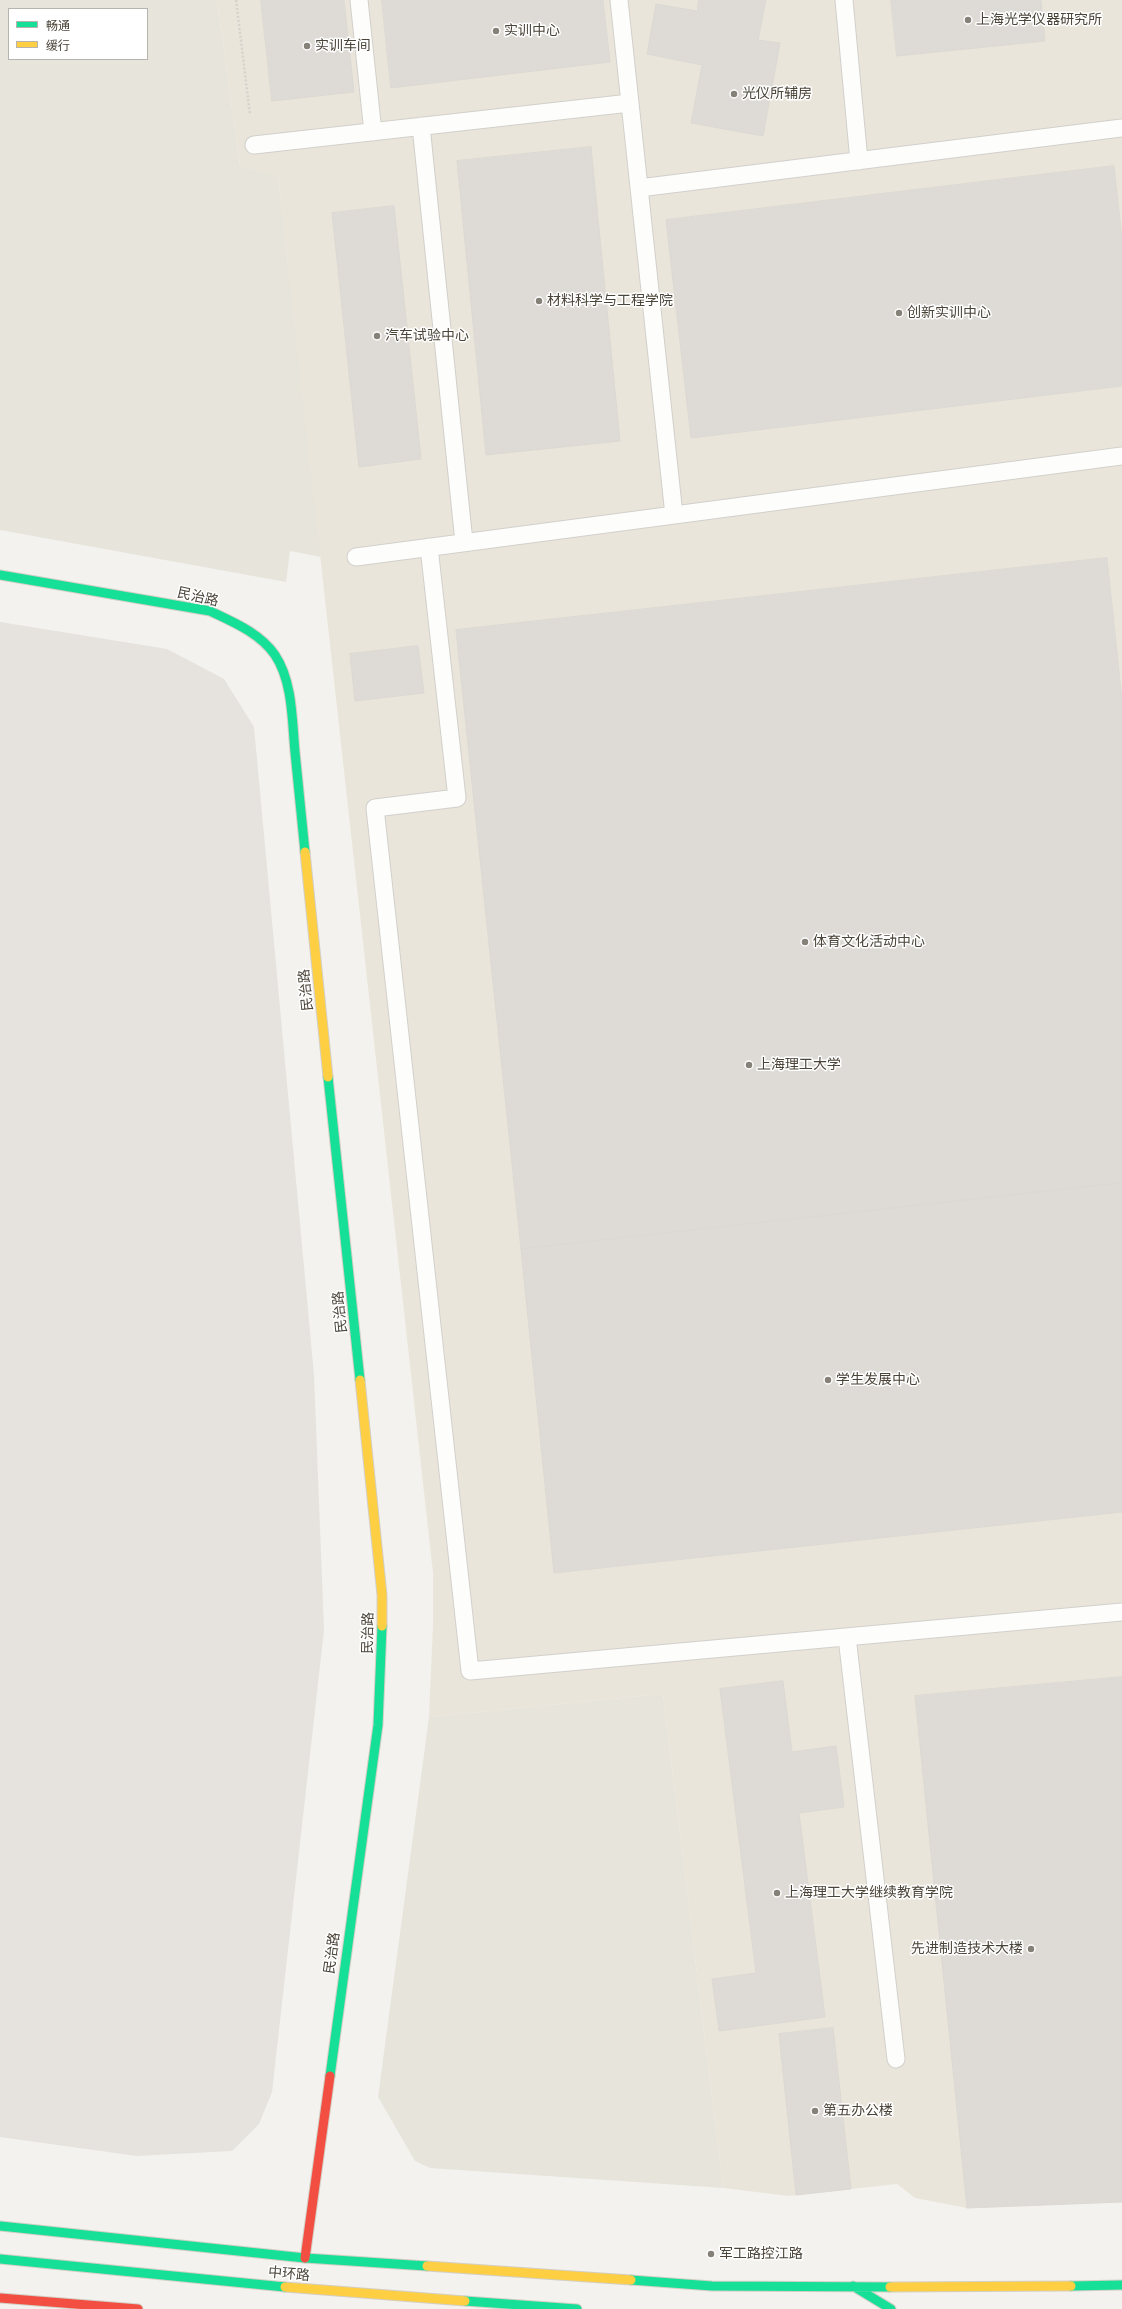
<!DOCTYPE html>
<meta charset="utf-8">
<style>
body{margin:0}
#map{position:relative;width:1122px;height:2309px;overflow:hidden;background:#f4f2ee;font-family:"Asap Condensed","Noto Sans SC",sans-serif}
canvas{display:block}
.legend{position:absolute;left:8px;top:8px;width:140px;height:52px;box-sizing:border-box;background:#fff;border:1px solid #b7b4b0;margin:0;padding:5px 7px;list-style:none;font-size:12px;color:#4b4439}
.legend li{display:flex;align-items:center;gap:8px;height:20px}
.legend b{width:20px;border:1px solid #b7b4b0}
</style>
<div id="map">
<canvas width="1122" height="2309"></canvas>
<ul class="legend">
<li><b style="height:5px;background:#16e098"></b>畅通</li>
<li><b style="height:5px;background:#ffcf43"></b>缓行</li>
</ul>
</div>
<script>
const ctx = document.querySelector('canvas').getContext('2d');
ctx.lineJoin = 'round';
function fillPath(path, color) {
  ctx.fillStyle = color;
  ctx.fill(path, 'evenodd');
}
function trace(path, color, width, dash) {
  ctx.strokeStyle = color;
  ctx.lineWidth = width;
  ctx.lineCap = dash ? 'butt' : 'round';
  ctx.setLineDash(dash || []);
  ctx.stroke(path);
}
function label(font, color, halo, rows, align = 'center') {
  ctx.font = font + ' "Asap Condensed","Noto Sans SC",sans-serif';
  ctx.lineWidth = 3;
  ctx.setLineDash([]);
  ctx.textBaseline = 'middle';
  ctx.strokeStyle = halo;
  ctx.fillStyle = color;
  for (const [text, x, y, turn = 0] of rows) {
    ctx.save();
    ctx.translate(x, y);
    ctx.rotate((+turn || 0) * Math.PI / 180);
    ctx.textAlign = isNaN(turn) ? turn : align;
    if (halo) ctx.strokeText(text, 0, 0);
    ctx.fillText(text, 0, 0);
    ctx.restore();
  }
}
fillPath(new Path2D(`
 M0 0H217L240 166 278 175 321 557 290 551 286 582 0 530ZM9 9H147V59H9Z
 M663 1694 723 2188 430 2168 415 2161 378 2097 429 1717Z`), '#e7e4dc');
fillPath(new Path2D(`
 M0 622 167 649 224 679 254 727 314 1375 324 1630 272 2092 259 2124 232 2151 137 2156 0 2137Z`), '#e6e2de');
fillPath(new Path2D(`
 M217 0H1122V2202L967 2208 915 2198 897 2184 789 2196 723 2188 663 1694 429 1717 433 1625V1573L278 176 240 166Z`), '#eae5da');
const building = new Path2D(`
 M261 0H344L354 92 272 101Z
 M382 0H603L610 62 391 88Z
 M699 0H766L758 40 780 43 763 136 691 123 702 65 647 54 656 4 697 11Z
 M891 0H1041L1045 41 897 56Z
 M591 147 620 441 486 455 457 161Z
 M1114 166 1122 239V386L691 438 666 220Z
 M394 206 421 459 359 467 332 213Z
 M1107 558 1122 700V1183L521 1249 456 630Z
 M418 646 424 693 355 701 350 654Z
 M1122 1183V1512L554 1573 521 1249Z
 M1122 1677V2202L967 2208 915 1696Z
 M783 1681 792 1752 836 1746 844 1807 799 1813 825 2017 719 2031 712 1979 756 1973 720 1689Z
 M833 2028 851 2189 796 2195 779 2034Z`);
fillPath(building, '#dedbd6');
trace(building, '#dcd9d4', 1);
const lane = new Path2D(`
 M359 0 373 132
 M619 0 674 515
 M844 0 859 161
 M421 126 464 542
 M254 145 630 103
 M639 188 1122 128
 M429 547 457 798 375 808 470 1671 1122 1612
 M356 557 1122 456
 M847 1637 896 2059`);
const fast = new Path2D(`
 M0 575 210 611C233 622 260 633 275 655 293 682 292 721 295 752 298 785 302 819 305 852
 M328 1077 360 1380
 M330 2076 378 1725 382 1626
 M0 2226 305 2258 427 2266
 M0 2259 285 2287
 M631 2280 712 2286 890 2287
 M853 2286 891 2309
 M1071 2286 1122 2285
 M465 2301 577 2309`);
const slow = new Path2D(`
 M305 852 328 1077
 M360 1380 382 1595V1626
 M427 2266 631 2280
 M285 2287 465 2301
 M890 2287 1071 2286`);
const jam = new Path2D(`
 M305 2258 330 2076
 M0 2298 138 2309`);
trace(lane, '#d2d0cb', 19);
trace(fast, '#d3cfc5', 11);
trace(slow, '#d3cfc5', 11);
trace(jam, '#d3cfc5', 11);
trace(new Path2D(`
 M236 0 250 115`), '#d3d2cc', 2.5, [2, 2]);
trace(lane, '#fdfdfc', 17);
trace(fast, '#16e098', 9);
trace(slow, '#ffcf43', 9);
trace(jam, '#f24e42', 9);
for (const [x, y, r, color] of [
 [968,20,4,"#868178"],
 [496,31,4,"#868178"],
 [307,46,4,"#868178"],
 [734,94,4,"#868178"],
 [539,301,4,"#868178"],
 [899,313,4,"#868178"],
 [377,336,4,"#868178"],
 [805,942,4,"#868178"],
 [749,1065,4,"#868178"],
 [828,1380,4,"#868178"],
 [777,1893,4,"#868178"],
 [1031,1949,4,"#868178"],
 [815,2111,4,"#868178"],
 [711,2254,4,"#868178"]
]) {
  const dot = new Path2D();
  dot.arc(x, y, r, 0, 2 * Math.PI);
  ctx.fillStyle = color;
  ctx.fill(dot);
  trace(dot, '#fff', 1.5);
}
label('14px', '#4b4439', '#fff', [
 ["上海光学仪器研究所",976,20],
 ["实训中心",504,31],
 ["实训车间",315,46],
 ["光仪所辅房",742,94],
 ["材料科学与工程学院",547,301],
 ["创新实训中心",907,313],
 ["汽车试验中心",385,336],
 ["体育文化活动中心",813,942],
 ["上海理工大学",757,1065],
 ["学生发展中心",836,1380],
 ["上海理工大学继续教育学院",785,1893],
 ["先进制造技术大楼",1023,1949,"right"],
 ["第五办公楼",823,2111],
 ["军工路控江路",719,2254]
], 'left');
label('14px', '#4b4439', '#fff', [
 ["民治路",198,597,13],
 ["民治路",306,990,-96],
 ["民治路",340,1312,-96],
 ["民治路",368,1633,-89],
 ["民治路",332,1953,-82],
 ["中环路",289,2274,5]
]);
</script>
